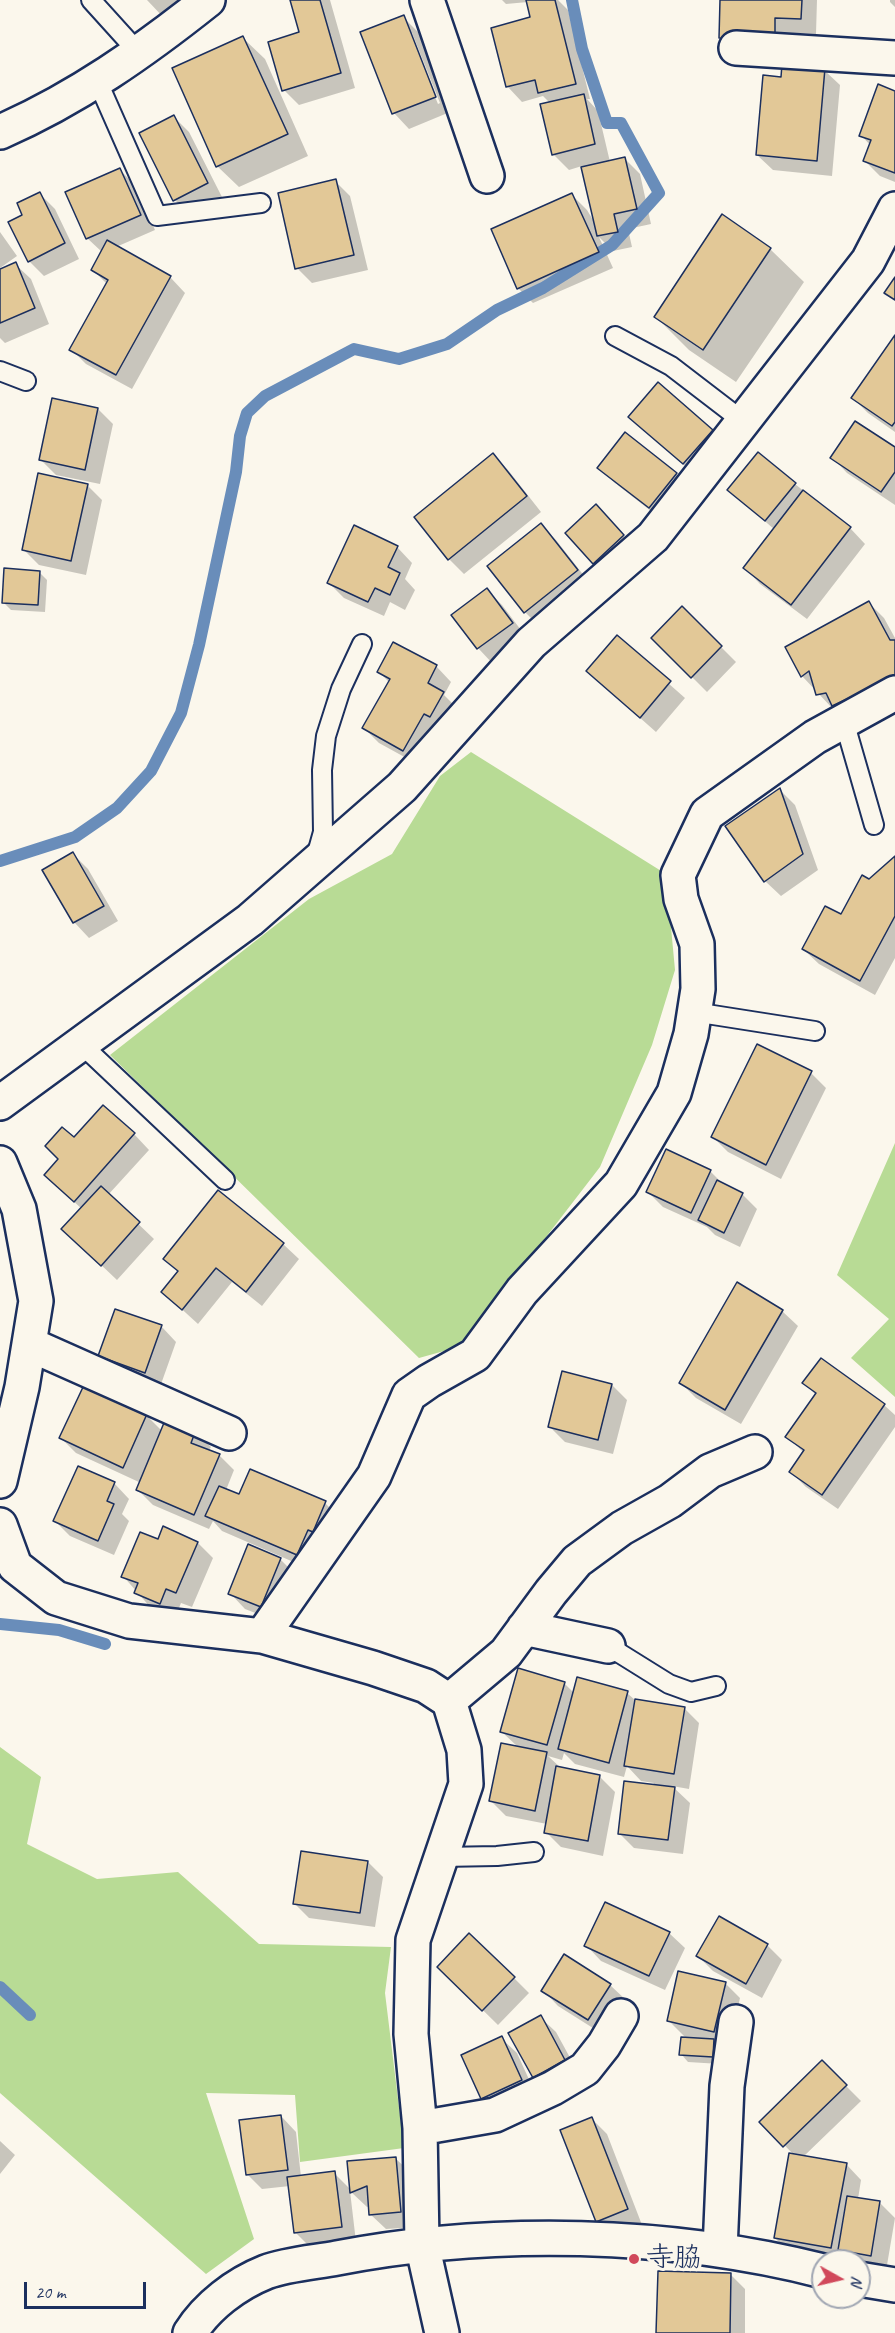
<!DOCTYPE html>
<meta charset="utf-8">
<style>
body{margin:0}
#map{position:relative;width:895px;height:2333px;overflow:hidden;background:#fbf7ec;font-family:Caveat,sans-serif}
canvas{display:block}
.north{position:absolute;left:811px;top:2249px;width:60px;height:60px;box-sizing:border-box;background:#fbf7ec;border:2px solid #a1a7b3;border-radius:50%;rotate:98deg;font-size:16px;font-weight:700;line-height:24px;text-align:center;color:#1b2f5e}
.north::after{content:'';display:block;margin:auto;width:21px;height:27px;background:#d1495b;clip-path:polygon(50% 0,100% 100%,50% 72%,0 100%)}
.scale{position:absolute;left:24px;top:2282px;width:122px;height:27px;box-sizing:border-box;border:3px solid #1b2f5e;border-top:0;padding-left:8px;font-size:18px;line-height:21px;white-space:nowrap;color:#1b2f5e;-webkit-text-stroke:4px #fbf7ec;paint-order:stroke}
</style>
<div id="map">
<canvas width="895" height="2333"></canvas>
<div class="north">N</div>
<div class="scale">20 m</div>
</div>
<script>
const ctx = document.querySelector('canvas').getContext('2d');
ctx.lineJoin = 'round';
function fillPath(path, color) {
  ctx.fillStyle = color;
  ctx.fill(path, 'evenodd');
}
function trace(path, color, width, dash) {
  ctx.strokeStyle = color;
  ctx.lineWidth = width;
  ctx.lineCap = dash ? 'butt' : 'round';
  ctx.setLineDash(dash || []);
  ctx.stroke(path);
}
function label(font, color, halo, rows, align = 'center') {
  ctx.font = font + ' Caveat,"Klee One",sans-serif';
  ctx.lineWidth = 6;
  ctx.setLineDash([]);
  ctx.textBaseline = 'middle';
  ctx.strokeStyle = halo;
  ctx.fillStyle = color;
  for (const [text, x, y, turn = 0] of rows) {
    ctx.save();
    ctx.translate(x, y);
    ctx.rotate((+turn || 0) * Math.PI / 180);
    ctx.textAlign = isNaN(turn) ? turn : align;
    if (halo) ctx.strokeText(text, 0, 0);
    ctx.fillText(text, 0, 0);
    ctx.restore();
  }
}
fillPath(new Path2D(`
 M471 752 666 874 675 970 652 1045 600 1167 462 1346 419 1358 110 1055 309 899 392 854 440 776Z
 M895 1143V1397L851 1358 889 1319 837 1275Z
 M0 1747 41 1777 27 1844 97 1879 178 1872 259 1944 391 1947 385 1993 404 2148 300 2162 295 2095 206 2093 254 2239 206 2274 0 2093Z`), '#b8db95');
fillPath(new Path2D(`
 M147 0H190L164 18Z
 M292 0H330L355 88 299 105 284 90 301 33Z
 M502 0H558L568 10 590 99H587L598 111 610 162 624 158 640 174 651 224 628 229 632 247 613 251 599 237 613 268 533 303 518 288 572 195 587 210 596 225 582 166 569 170 553 154 550 103 543 96 522 102 507 86 532 19 528 2 506 4Z
 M721 0H817L816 34 790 33V54L736 52 720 37Z
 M890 0H895V7L890 2Z
 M403 17 418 32 450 112 409 129 394 113ZM409 33H412L440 103 438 104Z
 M243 38 265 59 308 156 239 187 217 166Z
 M824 70 840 85 832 176 773 170 757 155 782 79Z
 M895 92V182L880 176 865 161 870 145 861 135Z
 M174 117 189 132 223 199 190 215 175 200 141 133Z
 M120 170 135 185 155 230 116 247 170 277 185 293 132 389 86 364 71 349 107 284 92 269 102 252 87 238Z
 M335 181 350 196 368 270 312 283 297 268Z
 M40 194 55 209 79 259 44 276 29 261 24 216Z
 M0 232 17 256 0 268Z
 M770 249 804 282 736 382 689 350 656 317Z
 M15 264 31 279 49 324 5 343 0 338V270Z
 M895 338V432L868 413 853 398Z
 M98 409 113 424 100 484 56 475 41 460Z
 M712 431 727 446 699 478 646 432Z
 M895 449V505L847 473 832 457Z
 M493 455 508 470 541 512 464 574 449 559Z
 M599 468 676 474 691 489 665 522 615 483Z
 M795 484 850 528 865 544 807 619 760 584 745 568 775 530 729 490Z
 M87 485 102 500 86 575 39 565 24 550Z
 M604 514 630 543 601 570 594 563Z
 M541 525 556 540 592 586 540 627 525 612 489 566Z
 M397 547 412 563 405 579 415 590 405 610 390 602 384 616 344 598 329 583Z
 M39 572 47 580 45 612 11 610 3 602Z
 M487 590 502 605 527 638 493 664 478 648 453 615Z
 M869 603 884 618 895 638V699L833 709 802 676Z
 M682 608 736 662 707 692 653 638Z
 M617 638 685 698 656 732 604 686Z
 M436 666 451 682 444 695 458 709 419 765 379 743 364 728 389 682 379 672Z
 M780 790 795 805 818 870 781 896 765 881Z
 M73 854 88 869 118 921 89 938 74 922Z
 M895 858V958L875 995 819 964 803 949 842 916 869 880Z
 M811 1073 826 1088 781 1179 728 1152 713 1137Z
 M134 1134 149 1150 108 1195 154 1239 117 1280 79 1244 82 1209 61 1190 60 1159 75 1139Z
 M710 1171 725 1186 742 1194 757 1209 740 1247 715 1235 707 1227 663 1207 648 1192Z
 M218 1192 283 1244 299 1259 262 1306 232 1282 198 1324 163 1292 179 1273 165 1259Z
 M738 1285 782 1311 798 1326 741 1424 696 1398 681 1383Z
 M161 1326 176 1342 160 1387 115 1371 100 1355Z
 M821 1360 884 1405 895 1415V1427L838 1509 806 1487 791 1472 804 1453 787 1436 816 1395 804 1383Z
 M612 1385 627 1400 613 1454 565 1442 550 1427Z
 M146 1415 162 1431 196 1432 211 1447 209 1450 219 1455 234 1470 226 1490 240 1496 325 1503 340 1518 312 1570 222 1531 213 1521 209 1529 153 1505 138 1490 141 1483 76 1453 61 1438Z
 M114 1483 129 1499 122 1514 129 1521 114 1555 70 1536 55 1521Z
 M158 1541 198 1543 213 1558 192 1607 181 1603 175 1618 151 1608 123 1576Z
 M280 1559 295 1574 276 1621 245 1609 230 1593Z
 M564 1683 574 1693H627L635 1700 684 1708 699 1723 689 1789 672 1786 690 1803 683 1854 634 1848 619 1833 654 1783 641 1781 627 1766 624 1777 575 1764 564 1753 562 1760 548 1756 562 1769 599 1776 615 1792 603 1856 561 1847 546 1832 547 1824 506 1816 491 1801 519 1748 502 1732Z
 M368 1862 383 1877 375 1927 309 1918 294 1903Z
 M669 1933 685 1948 665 1990 601 1961 586 1945Z
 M767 1945 782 1960 762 1998 713 1971 698 1956Z
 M565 1956 610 1985 626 2000 604 2035 558 2006 543 1990Z
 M439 1967 514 1978 529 1993 498 2025Z
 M725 1983 740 1998 729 2046 716 2043 721 2048 720 2064 688 2062 681 2054 687 2039 669 2021Z
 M540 2017 556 2032 580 2076 550 2092 534 2077Z
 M501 2038 517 2053 536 2095 497 2113 482 2098Z
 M822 2062 861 2101 803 2157 846 2164 861 2180 858 2199 880 2203 895 2218 886 2271 859 2266V2261H850L847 2258 846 2261H836L790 2253 775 2238 794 2155 762 2122Z
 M281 2116 296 2132 301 2177 334 2173 351 2190 395 2158 411 2173 416 2227 386 2229 370 2214V2206L367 2207 350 2191 356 2242 311 2248 296 2233 290 2186 262 2189 247 2174Z
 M592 2119 607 2134 642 2225 613 2237 598 2222 562 2131Z
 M0 2141 15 2155 0 2174Z
 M730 2274 745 2289V2333H658Z`), '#0003');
trace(new Path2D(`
 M0 861 75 837 117 808 151 771 181 713 199 645 236 472 240 436 247 413 265 396 354 349 399 359 447 344 497 310 543 288 612 245 659 193 621 123H607L582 49 572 0
 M0 1624 59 1630 105 1644
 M0 1987 30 2015`), '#698dba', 12);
const building = new Path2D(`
 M290 0H320L341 73 282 91 268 42 299 32Z
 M526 0H555L576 84 538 93 535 80 506 87 491 28 530 17Z
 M720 0H802L801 19 775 18V40L719 38Z
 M404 15 436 97 392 114 360 32Z
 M243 36 288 134 216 167 172 68Z
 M782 64 825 68 817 161 756 155 763 75 781 77Z
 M878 84 895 91V173L863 161 871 140 859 136Z
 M584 94 595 144 552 155 540 104Z
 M174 115 208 183 173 201 139 133Z
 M625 157 637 209 614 214 618 232 597 236 581 167Z
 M120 168 141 215 86 239 65 192Z
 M336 179 354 255 295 269 278 193Z
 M40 192 65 243 28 262 8 222 22 215 17 203Z
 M572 193 599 252 517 289 491 229Z
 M722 214 771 248 703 350 654 317Z
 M107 240 171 276 116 375 69 350 108 280 91 270Z
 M16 262 35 308 0 323V269Z
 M895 277V300L884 293Z
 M895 335V422L892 426 851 398Z
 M658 382 713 430 683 464 628 417Z
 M52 398 98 408 85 470 39 460Z
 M855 421 895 447V472L881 492 830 458Z
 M625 432 677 473 649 508 597 468Z
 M758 452 796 483 765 521 727 490Z
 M493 453 527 496 448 560 414 517Z
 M38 473 88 484 71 561 22 550Z
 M803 490 851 527 791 605 743 568Z
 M596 504 624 535 593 564 565 533Z
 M541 523 578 570 524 613 487 566Z
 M354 525 398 546 388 567 400 573 390 595 375 588 368 602 327 583Z
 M4 568 40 571 38 605 2 603Z
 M487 588 513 623 477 649 451 615Z
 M869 601 890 640H895V677L832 706 826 693 816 695 809 671 801 677 785 647Z
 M682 606 722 646 691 678 651 638Z
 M617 635 671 681 640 718 586 671Z
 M393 642 437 665 428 683 444 692 430 717 424 714 403 751 362 728 390 679 377 672Z
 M780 788 803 854 764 882 725 826Z
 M73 852 104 906 73 923 42 870Z
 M895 856V916L860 981 802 949 825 906 841 914 862 875 869 879Z
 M757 1044 812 1071 766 1165 711 1137Z
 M103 1105 135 1133 74 1202 44 1175 58 1159 45 1146 62 1127 74 1137Z
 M666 1149 711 1170 691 1213 646 1192Z
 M717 1180 743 1193 724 1233 698 1220Z
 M101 1186 140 1222 101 1266 61 1229Z
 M218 1190 284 1243 246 1292 216 1268 182 1310 161 1292 178 1271 163 1259Z
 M737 1282 783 1310 725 1410 679 1383Z
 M115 1309 162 1325 145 1373 98 1356Z
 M821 1358 885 1404 822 1495 789 1472 804 1450 785 1437 816 1393 802 1383Z
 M562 1371 612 1384 598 1440 548 1427Z
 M84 1385 147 1414 123 1468 59 1438Z
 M166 1418 196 1430 191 1443 220 1454 194 1515 136 1490Z
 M78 1466 115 1482 107 1501 114 1504 98 1541 53 1521Z
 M250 1469 326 1501 313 1532 308 1530 297 1555 205 1516 219 1486 239 1494Z
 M163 1526 198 1542 176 1593 166 1589 160 1604 134 1593 138 1583 121 1577 140 1532 158 1539Z
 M248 1544 281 1558 261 1607 228 1594Z
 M518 1668 565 1682 547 1745 500 1732Z
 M577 1677 628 1691 609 1763 558 1749Z
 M635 1699 685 1707 674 1774 624 1766Z
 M501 1743 547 1752 535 1811 489 1801Z
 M556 1766 600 1775 588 1841 544 1833Z
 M624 1781 675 1787 668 1840 618 1834Z
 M301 1851 368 1861 360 1913 293 1904Z
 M605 1902 670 1932 649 1976 584 1946Z
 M719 1916 768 1944 746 1984 696 1956Z
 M469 1933 515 1977 482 2011 437 1967Z
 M564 1954 611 1984 588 2020 541 1991Z
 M678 1971 726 1982 714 2032 667 2021Z
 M541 2015 565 2060 533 2078 508 2033Z
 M502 2036 522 2080 481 2099 461 2055Z
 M681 2037 714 2039 713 2057 679 2055Z
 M822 2060 847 2085 783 2147 759 2122Z
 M281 2115 288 2170 246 2175 239 2120Z
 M592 2117 628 2209 596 2222 560 2130Z
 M789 2153 847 2163 831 2248 774 2238Z
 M396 2157 401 2212 369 2215 367 2186 350 2193 347 2161Z
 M335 2171 342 2227 294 2233 287 2177Z
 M847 2196 880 2201 871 2256 838 2250Z
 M658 2271 731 2273 730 2333H656Z`);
fillPath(building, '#e2c897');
trace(building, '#1b2f5e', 1.5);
const lane = new Path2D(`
 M91 0 138 52
 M97 80 157 216 261 203
 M615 336 671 366 744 422
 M0 371 26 381
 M844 721 874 825
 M316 857 323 832 322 770 326 736 341 689 362 644
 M694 1012 815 1031
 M81 1044 225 1180
 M608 1646 669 1684 691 1692 716 1686
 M441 1857 497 1856 534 1852`);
const street = new Path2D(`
 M427 0 487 176
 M736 48 895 58
 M0 1103 250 920 402 787 531 643 653 537 868 261 895 209
 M0 1163 19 1209 36 1301 22 1387 0 1481
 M29 1344 229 1433
 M0 1525 15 1566 56 1598 129 1621 262 1636 373 1668 426 1686 449 1701 464 1750 466 1784 413 1940 411 2034 420 2128 422 2244 442 2333
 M524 1628 608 1646
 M262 1636 374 1476 409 1395 429 1381 475 1355 522 1291 621 1184 674 1093 691 1034 698 989 697 944 681 899 678 875 707 814 815 737 895 693
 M449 1701 506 1653 551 1592 577 1561 622 1528 670 1501 710 1471 755 1452
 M420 2128 495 2115 553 2088 585 2069 604 2045 621 2016
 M720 2250 727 2086 736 2022
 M859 2279 895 2285
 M190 2333C207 2306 236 2284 266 2272 287 2264 316 2262 337 2258 492 2228 670 2232 823 2271`);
const secondary = new Path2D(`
 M0 132C76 99 144 51 208 0`);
trace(lane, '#1b2f5e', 22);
trace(street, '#1b2f5e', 38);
trace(secondary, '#1b2f5e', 38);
trace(lane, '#fbf7ec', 18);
trace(street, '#fbf7ec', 33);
trace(secondary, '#fbf7ec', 33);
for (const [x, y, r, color] of [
 [634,2259,6,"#d1495b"]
]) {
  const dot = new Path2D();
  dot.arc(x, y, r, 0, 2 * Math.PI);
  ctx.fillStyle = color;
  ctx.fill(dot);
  trace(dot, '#fbf7ec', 2);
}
label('28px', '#1b2f5e', '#fbf7ec', [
 ["寺脇",646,2259]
], 'left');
</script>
